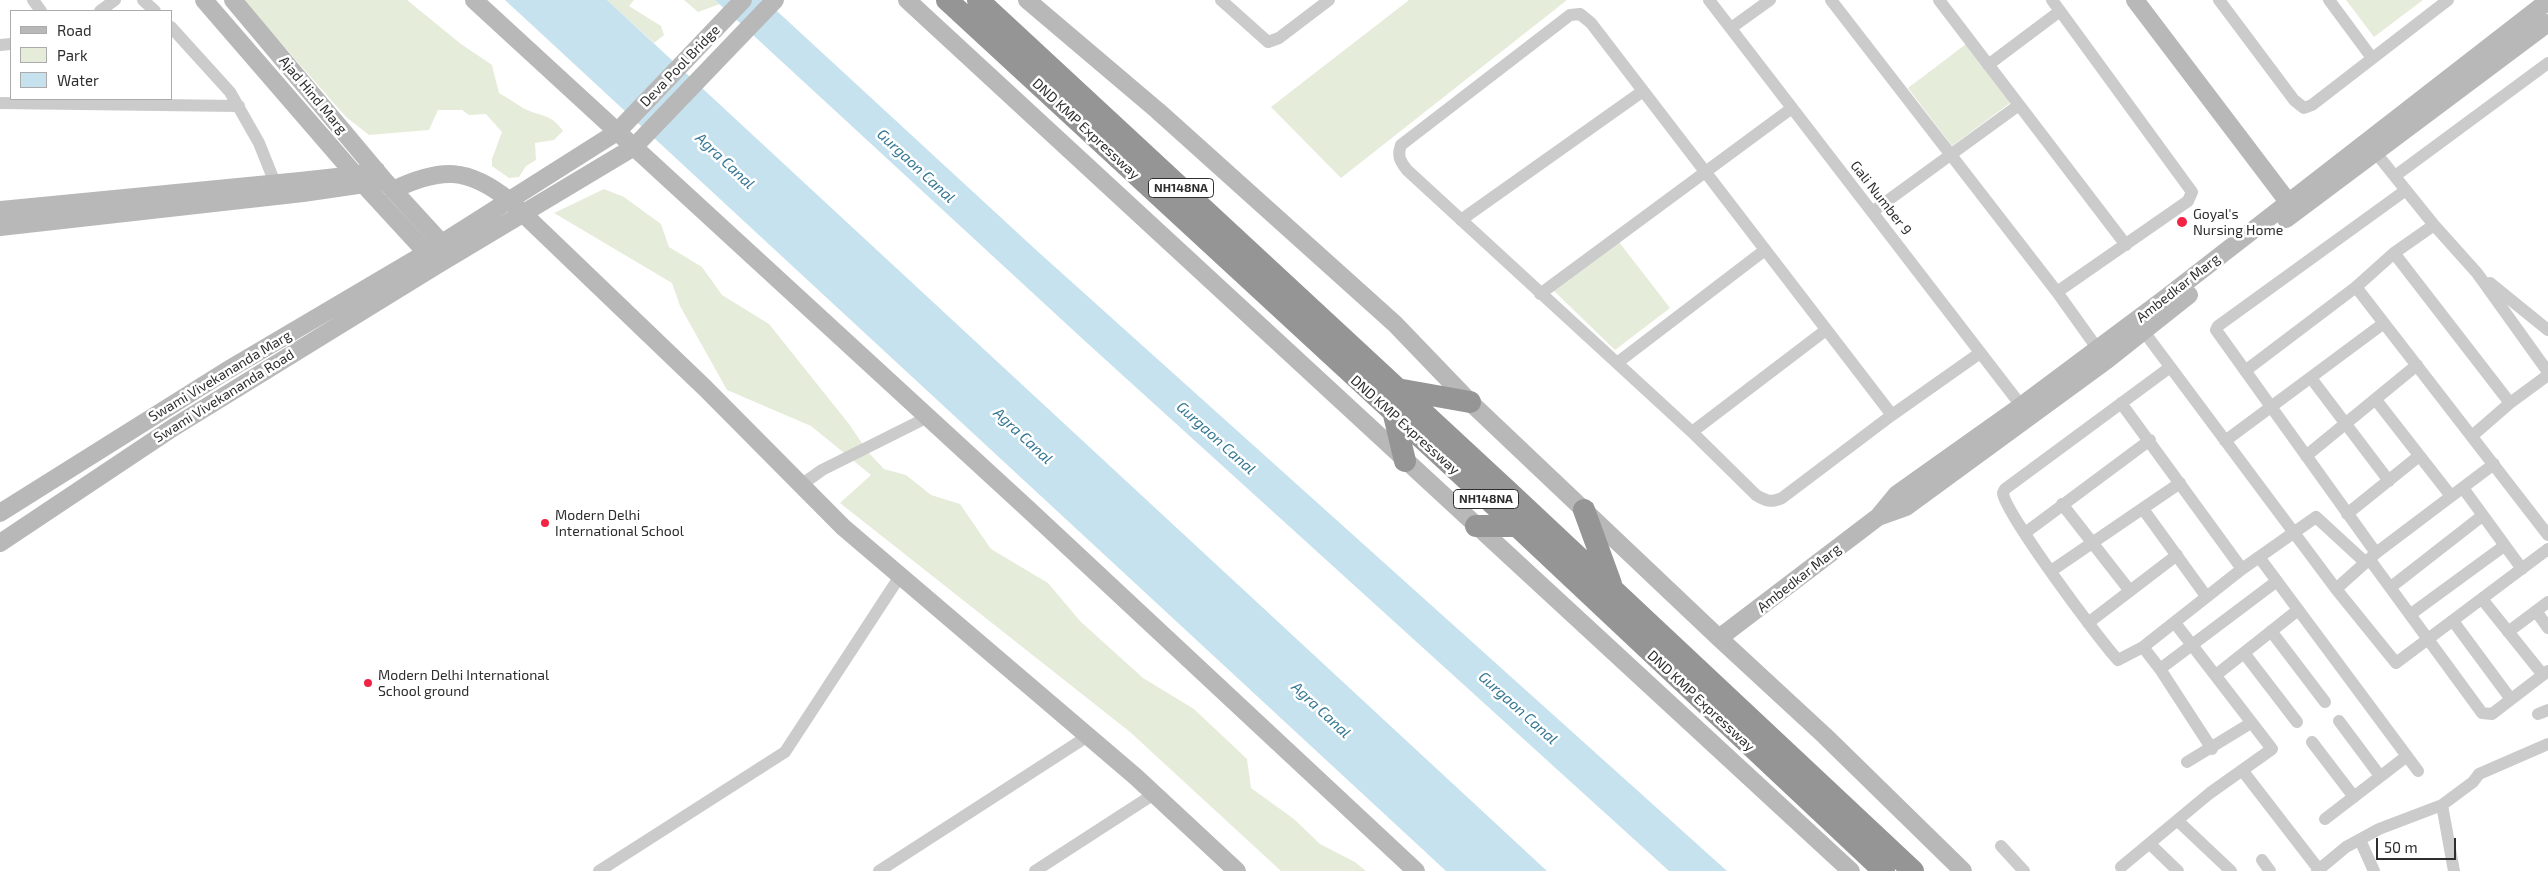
<!DOCTYPE html>
<style>
body{margin:0}
#map{position:relative;width:2548px;height:871px;overflow:hidden;background:#fff;font-family:"Exo 2",sans-serif}
canvas{display:block}
.legend{position:absolute;left:10px;top:10px;width:162px;height:90px;box-sizing:border-box;background:#fff;border:1px solid #ababab;margin:0;padding:6px 9px;list-style:none;font-size:15px;color:#2e2e2e}
.legend li{display:flex;align-items:center;gap:10px;height:25px}
.legend b{width:25px;border:1px solid #ababab}
.scale{position:absolute;left:2376px;top:838px;width:80px;height:22px;box-sizing:border-box;border:2px solid #2e2e2e;border-top:0;padding-left:6px;font-size:15px;line-height:18px;white-space:nowrap;color:#2e2e2e;-webkit-text-stroke:4px #fff;paint-order:stroke}
</style>
<div id="map">
<canvas width="2548" height="871"></canvas>
<ul class="legend">
<li><b style="height:6px;background:#b8b8b8"></b>Road</li>
<li><b style="height:14px;background:#e6ecda"></b>Park</li>
<li><b style="height:14px;background:#c5e2ee"></b>Water</li>
</ul>
<div class="scale">50 m</div>
</div>
<script>
const ctx = document.querySelector('canvas').getContext('2d');
ctx.lineJoin = 'round';
function fillPath(path, color) {
  ctx.fillStyle = color;
  ctx.fill(path, 'evenodd');
}
function trace(path, color, width, dash) {
  ctx.strokeStyle = color;
  ctx.lineWidth = width;
  ctx.lineCap = dash ? 'butt' : 'round';
  ctx.setLineDash(dash || []);
  ctx.stroke(path);
}
function label(font, color, halo, rows, align = 'center') {
  ctx.font = font + ' "Exo 2",sans-serif';
  ctx.lineWidth = 5;
  ctx.setLineDash([]);
  ctx.textBaseline = 'middle';
  ctx.strokeStyle = halo;
  ctx.fillStyle = color;
  for (const [text, x, y, turn = 0] of rows) {
    ctx.save();
    ctx.translate(x, y);
    ctx.rotate((+turn || 0) * Math.PI / 180);
    ctx.textAlign = isNaN(turn) ? turn : align;
    if (halo) ctx.strokeText(text, 0, 0);
    ctx.fillText(text, 0, 0);
    ctx.restore();
  }
}
fillPath(new Path2D(`
 M243 0H407L461 44 492 65 499 93C508 98 515 103 523 108 540 117 551 113 563 131L554 140 535 143 536 160 526 166 519 177 509 178 492 166V159L502 132 486 114 469 115 462 110H438L429 130 369 135 346 117Z
 M607 0H634L629 6 661 26 664 35 654 43Z
 M684 0H715L720 4 698 12Z
 M1409 0H1567L1341 178 1271 107Z
 M2346 0H2423L2374 37Z
 M1966 44 2010 103 1952 146 1908 88Z
 M604 189 624 197 661 224 669 247 702 267 722 295 769 324 849 424 868 452 884 469 906 475 931 495 960 504 991 549 1048 583 1080 621 1143 678 1194 709 1247 759 1251 788 1294 819 1320 844 1355 862 1366 871H1281L1130 732 840 503 871 475 811 426 727 390 680 306 672 283 554 213Z
 M1619 242 1670 308 1615 350 1553 290Z`), '#e6ecda');
fillPath(new Path2D(`
 M505 0H607L1547 871H1446Z
 M715 0H765L1035 249 1727 871H1669L1086 342Z`), '#c5e2ee');
trace(new Path2D(`
 M33 0 41 11
 M143 0 155 11
 M1221 0 1268 42 1279 38 1329 0
 M1709 0 2026 412
 M1831 0 2057 292 2097 348
 M1939 0 2126 245
 M2052 0 2192 192 2188 201 2057 292
 M2219 0 2294 100 2304 108 2312 105 2448 0
 M2329 0 2372 58
 M100 11 115 0
 M171 27 230 92 259 143 275 183
 M1731 28 1770 0
 M0 45 11 44
 M1988 65 2060 11
 M0 103 239 106
 M2376 153 2434 225 2477 273 2548 372
 M2395 176 2548 63
 M1872 212 2019 105
 M1461 220 1643 91
 M2394 253 2510 403 2548 375
 M2490 283 2548 330
 M2356 287 2548 535
 M1540 294 1792 108
 M2139 325 2336 589 2396 663 2548 549
 M1617 363 1765 250
 M2169 368 2005 489 2003 493C2004 512 2100 641 2118 660L2143 647 2242 569 2316 517 2366 563
 M2245 371 2356 287 2394 253 2434 225
 M2311 378 2389 481
 M2376 400 2451 496
 M2121 403 2242 569
 M1892 415 1591 23 1580 14 1570 15 1401 145C1397 156 1400 161 1407 170L1692 432 1756 495C1766 501 1771 503 1782 498L1892 415 1980 353
 M1692 432 1826 330
 M2472 436 2510 403
 M2225 441 2384 323
 M2306 456 2417 365
 M801 485 822 470 926 418
 M2463 488 2522 569
 M2062 504 2130 591
 M2143 509 2206 596
 M2347 514 2419 456
 M2025 533 2150 440
 M2376 553 2216 330 2218 326 2406 190
 M2259 557 2418 771
 M2370 560 2482 713 2492 714 2548 671
 M2051 571 2180 483
 M2391 587 2482 516
 M2336 589 2376 553 2494 464
 M2482 599 2543 675
 M2536 611 2548 628
 M2411 614 2504 546
 M2453 621 2510 698
 M2088 623 2177 555
 M2271 631 2325 702
 M2508 632 2548 602
 M2143 647 2160 669 2212 749
 M2244 653 2297 722
 M2160 669 2277 581
 M2216 675 2298 610
 M2538 714 2548 710
 M2339 721 2380 776
 M2312 742 2354 797
 M2187 762 2251 723
 M2242 770 2320 871
 M2325 819 2407 756
 M2178 821 2231 871
 M2360 840 2374 871
 M2150 844 2178 871
 M2001 846 2024 871
 M2262 860 2270 871
 M2121 867 2210 793 2272 749 2175 623
 M599 871 785 752 900 576
 M879 871 1088 736
 M1035 871 1154 794
 M2317 871 2346 847 2379 829 2442 805
 M2454 871 2442 805 2473 782 2479 774 2548 744`), '#cbcbcb', 12);
trace(new Path2D(`
 M204 0 364 185 433 260
 M233 0 384 180 449 251
 M474 0 1029 510 1416 871
 M907 0 1851 871
 M1027 0 1158 111 1395 324 1470 402 1719 638 1825 736 1963 871
 M2135 0 2295 211
 M393 190C441 167 468 167 510 201L705 388 843 527 1136 777 1237 871
 M0 210 300 181 355 175 376 170
 M2286 219 2548 23
 M0 227 303 193 385 181
 M0 513 226 371 426 253 617 132 743 0
 M1878 517 1906 507 2107 360 2189 295
 M0 543 174 427 437 265 634 147 775 0
 M1719 638 1878 517 1897 494 2021 406 2163 300 2548 1`), '#b8b8b8', 18);
trace(new Path2D(`
 M947 0 1517 526 1884 871
 M978 0 1511 494 1913 871
 M1397 389 1470 402
 M1394 415 1405 461
 M1584 510 1611 584
 M1476 526H1517`), '#959595', 22);
for (const [x, y, r, color] of [
 [2182,222,6,"#f12445"],
 [545,523,5,"#f12445"],
 [368,683,5,"#f12445"]
]) {
  const dot = new Path2D();
  dot.arc(x, y, r, 0, 2 * Math.PI);
  ctx.fillStyle = color;
  ctx.fill(dot);
  trace(dot, '#fff', 2);
}
for (const [x, y, w] of [
 [1181,188,65],
 [1486,499,65]
]) {
  const box = new Path2D();
  box.roundRect(x - w / 2, y - 9.5, w, 19, 4);
  ctx.fillStyle = '#fff';
  ctx.fill(box);
  trace(box, '#2e2e2e', 1);
}
label('bold 12px', '#2e2e2e', null, [
 ["NH148NA",1181,188],
 ["NH148NA",1486,499]
]);
label('14px', '#2e2e2e', '#fff', [
 ["Deva Pool Bridge",680,66,-46],
 ["Ajad Hind Marg",313,95,50],
 ["DND KMP Expressway",1086,129,43],
 ["Gali Number 9",1881,198,52],
 ["Ambedkar Marg",2178,288,-38],
 ["Swami Vivekananda Marg",220,376,-31],
 ["Swami Vivekananda Road",224,396,-32],
 ["DND KMP Expressway",1405,425,42],
 ["Ambedkar Marg",1799,578,-38],
 ["DND KMP Expressway",1701,701,43]
]);
label('14px', '#2e2e2e', '#fff', [
 ["Goyal's",2193,214],
 ["Nursing Home",2193,230],
 ["Modern Delhi",555,515],
 ["International School",555,531],
 ["Modern Delhi International",378,675],
 ["School ground",378,691]
], 'left');
label('italic 15px', '#377995', '#fff', [
 ["Agra Canal",725,161,43],
 ["Gurgaon Canal",916,166,43],
 ["Agra Canal",1023,436,43],
 ["Gurgaon Canal",1216,438,42],
 ["Gurgaon Canal",1518,708,42],
 ["Agra Canal",1321,710,43]
]);
</script>
